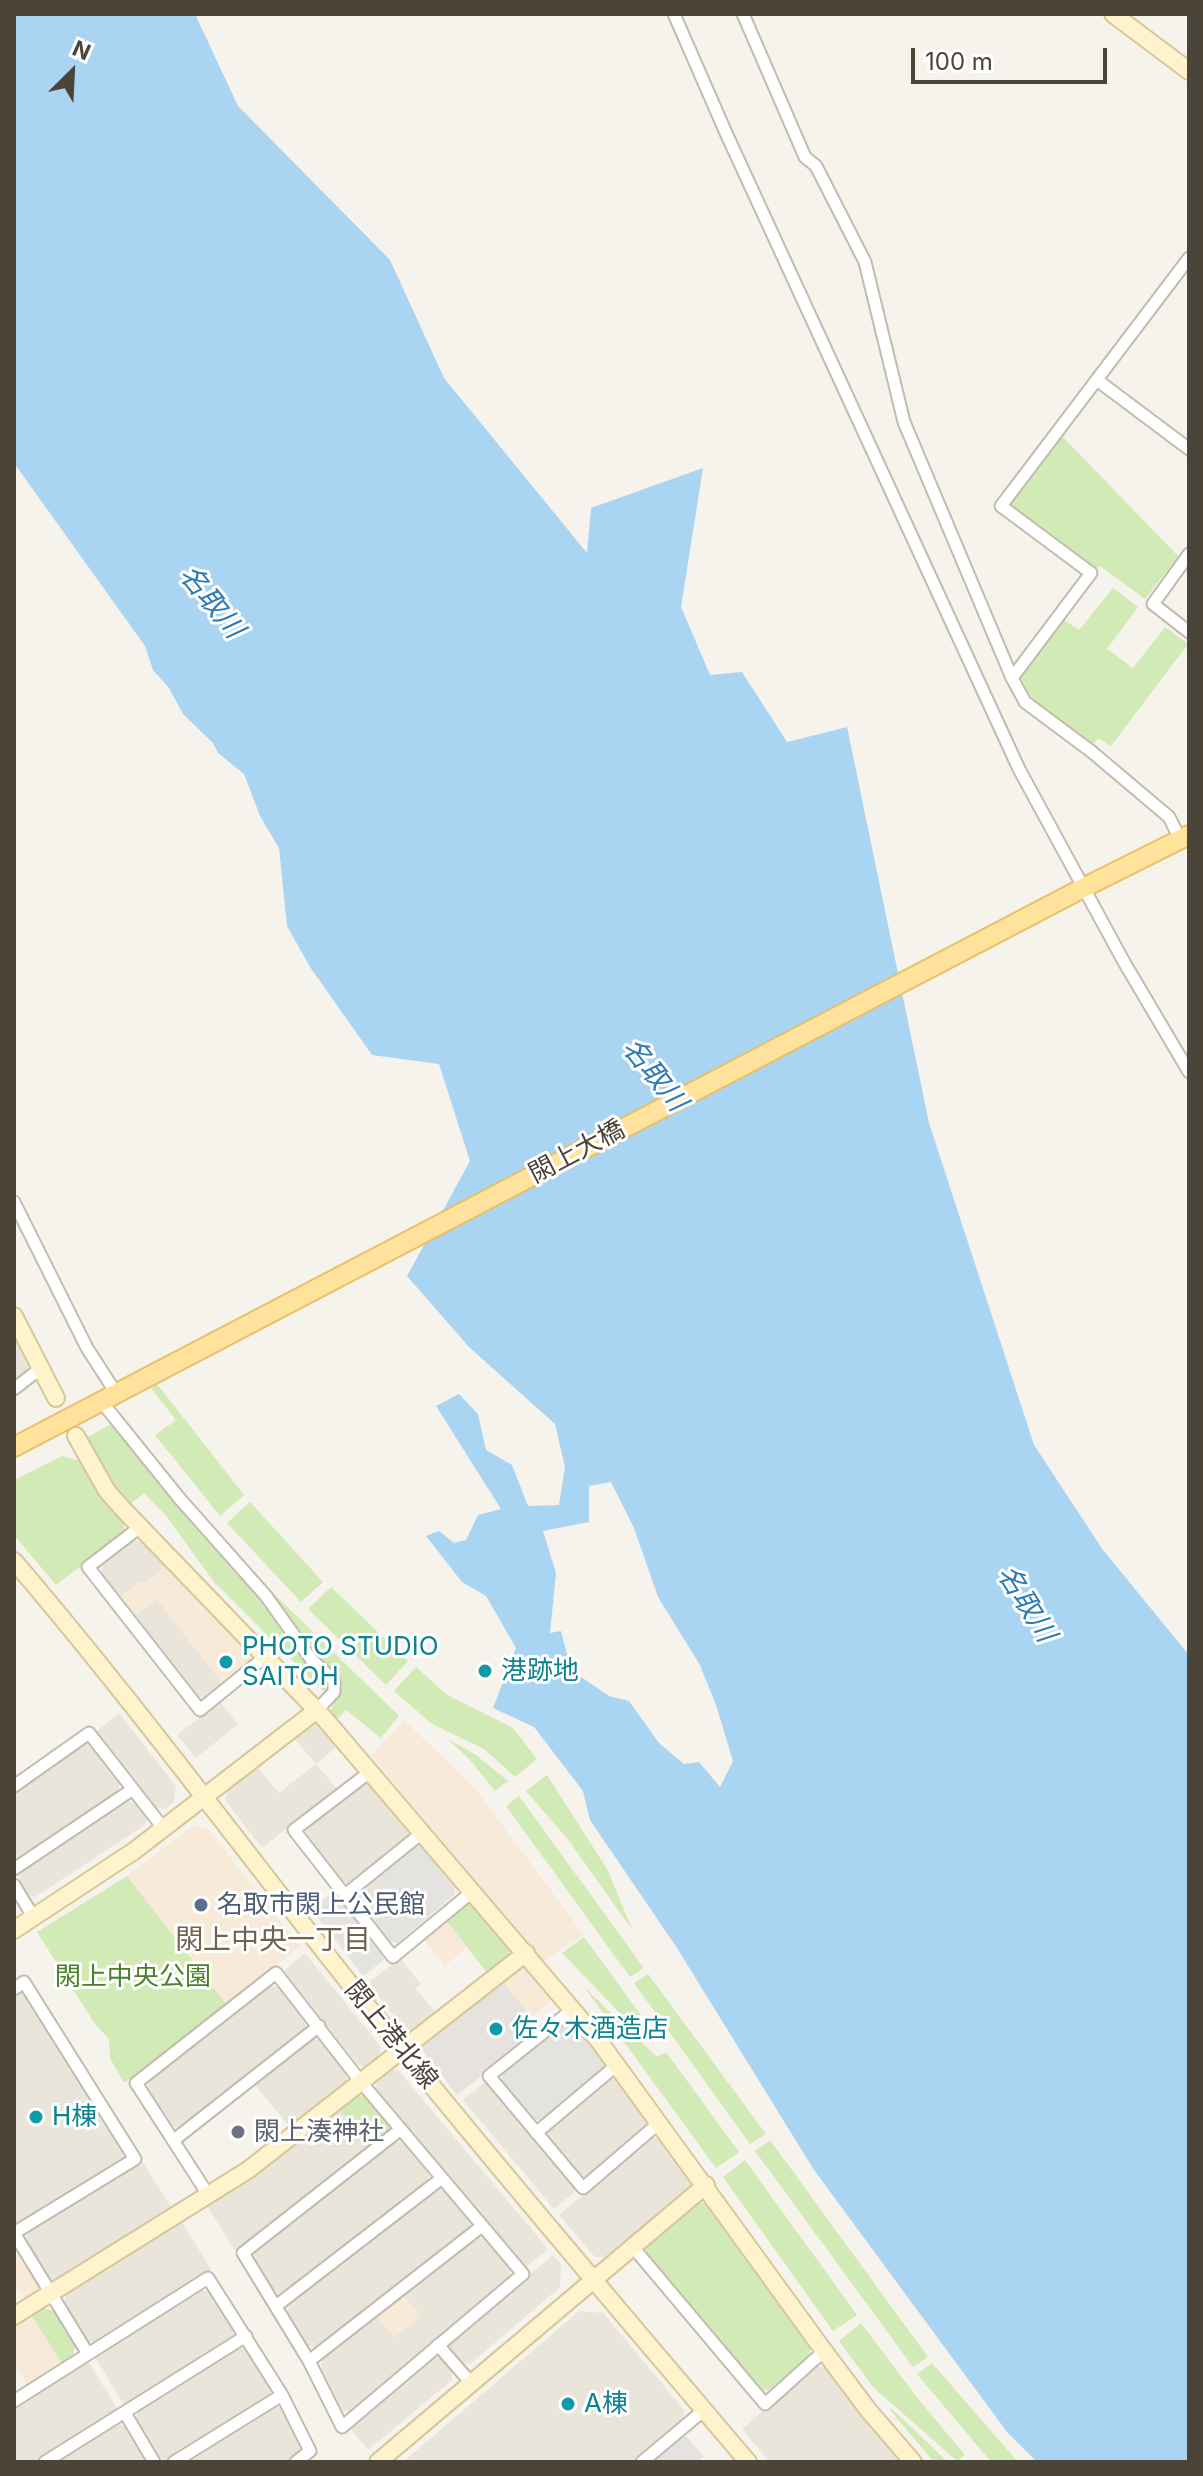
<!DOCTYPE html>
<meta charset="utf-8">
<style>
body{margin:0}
#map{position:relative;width:1203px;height:2476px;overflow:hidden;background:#f6f3ec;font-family:Inter,sans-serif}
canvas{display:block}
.frame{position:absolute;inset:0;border:16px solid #4b4439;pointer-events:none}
.north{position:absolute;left:32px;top:32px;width:80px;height:80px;-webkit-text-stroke:6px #fff;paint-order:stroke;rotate:24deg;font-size:22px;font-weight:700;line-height:32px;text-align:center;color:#4b4439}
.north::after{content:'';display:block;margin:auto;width:28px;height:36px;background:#4b4439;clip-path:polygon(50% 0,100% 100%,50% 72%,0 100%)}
.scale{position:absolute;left:911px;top:48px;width:196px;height:36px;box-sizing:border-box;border:4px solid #4b4439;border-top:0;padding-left:10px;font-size:24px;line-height:28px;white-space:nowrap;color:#4b4439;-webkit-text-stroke:6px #fff;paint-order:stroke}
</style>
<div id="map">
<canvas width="1203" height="2476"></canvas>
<div class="frame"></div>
<div class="north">N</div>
<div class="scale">100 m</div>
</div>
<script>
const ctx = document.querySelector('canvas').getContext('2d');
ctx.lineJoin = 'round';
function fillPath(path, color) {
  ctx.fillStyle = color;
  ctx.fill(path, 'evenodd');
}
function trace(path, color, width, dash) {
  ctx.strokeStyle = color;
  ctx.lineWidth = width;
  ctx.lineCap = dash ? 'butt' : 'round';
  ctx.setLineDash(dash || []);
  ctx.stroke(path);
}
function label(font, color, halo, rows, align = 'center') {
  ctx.font = font + ' Inter,"Noto Sans JP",sans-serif';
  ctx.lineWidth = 6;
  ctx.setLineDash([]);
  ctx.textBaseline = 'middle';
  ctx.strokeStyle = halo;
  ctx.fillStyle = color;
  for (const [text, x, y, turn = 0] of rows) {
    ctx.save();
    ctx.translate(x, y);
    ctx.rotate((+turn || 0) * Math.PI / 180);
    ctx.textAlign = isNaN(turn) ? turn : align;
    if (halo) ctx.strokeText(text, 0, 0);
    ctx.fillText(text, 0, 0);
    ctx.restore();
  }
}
fillPath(new Path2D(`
 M14 1330 30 1360 28 1371 14 1379Z
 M133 1540 143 1542 167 1565 145 1584 141 1581 119 1598 101 1574 103 1564Z
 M157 1599 223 1684 205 1698 195 1695 134 1616Z
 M220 1702 238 1724 196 1758 177 1735Z
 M119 1713 176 1786 174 1801 165 1809 156 1807 96 1732Z
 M311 1725H321L339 1745 316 1764 337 1789 262 1848 225 1800 227 1791 257 1766 279 1793 316 1764 294 1738Z
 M84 1744 94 1747 120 1782 118 1793 14 1862V1791Z
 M362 1784H375L409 1826 408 1836 350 1883 341 1882 307 1839V1826Z
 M127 1801 138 1803 147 1815 145 1825 35 1897 27 1895 18 1882 21 1872Z
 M379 1875 401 1902 375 1924 356 1900 358 1890Z
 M305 1953 380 2046V2056L367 2068 358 2065 284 1971Z
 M400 1958 421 1984 416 1989 437 2014 415 2032 405 2029 368 1983Z
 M271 1986 281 1988 307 2020 305 2030 179 2128 170 2124 148 2091 150 2080Z
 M17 1992 26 1995 123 2150 122 2160 14 2226V1994Z
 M312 2039 323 2040 348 2072 346 2083 290 2127 254 2084Z
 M390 2069 399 2071 548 2249 526 2267 376 2088 377 2079Z
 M610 2078 622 2079 649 2117 646 2128 589 2176 578 2175 548 2140 549 2129Z
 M485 2082 577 2190 554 2209 463 2100Z
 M339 2109 370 2147 236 2252 207 2206 255 2175Z
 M652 2137 665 2139 692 2177 691 2188 607 2257H595L559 2215Z
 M395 2142H405L429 2171 428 2181 284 2294 274 2292 254 2261 256 2250Z
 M142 2161 173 2210 57 2282 47 2278 25 2243 28 2232Z
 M437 2189 447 2191 471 2219 469 2230 317 2347 307 2345 287 2314 289 2305Z
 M182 2222 212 2271 95 2343 86 2340 63 2306 67 2293Z
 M477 2238 487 2239 510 2266 509 2279 351 2412 341 2410 321 2368 323 2357 376 2315 394 2337 420 2316 403 2295Z
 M553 2255 561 2264 560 2287 470 2364 461 2363 449 2351 451 2341Z
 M202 2290 213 2292 235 2329 232 2338 125 2407 95 2357Z
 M579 2311 603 2313 684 2410 683 2420 634 2462H403Z
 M238 2347 248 2350 272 2387 269 2397 168 2461 159 2457 136 2420 138 2411Z
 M432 2357 442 2358 452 2371V2380L368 2450 350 2428Z
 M88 2361 118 2410 36 2462H14V2407Z
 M816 2366 826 2368 906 2462H770L742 2429Z
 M274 2406 284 2410 300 2445 297 2455 288 2462H186Z
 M117 2424 126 2426 148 2462H56Z`), '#eae5da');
fillPath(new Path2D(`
 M167 1565 252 1653 250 1665 223 1684 157 1599 134 1616 119 1598 142 1581 145 1584Z
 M404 1720 477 1791 584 1935 543 1961 371 1756Z
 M193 1826 207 1828 300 1946 227 2005 127 1876Z
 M446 1920 467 1947 445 1966 424 1939Z
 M518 1967 528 1968 554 1998 532 2017 502 1981Z
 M14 2249 38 2286 35 2295 26 2301 14 2281Z
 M403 2295 421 2316 394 2337 376 2315Z
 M32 2316 61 2362 28 2385 14 2364V2326Z`), '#f7ead8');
fillPath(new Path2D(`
 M502 1981 532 2017 525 2023 534 2034 457 2095 422 2050 423 2041Z`), '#e6e2dd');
fillPath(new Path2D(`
 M1061 435 1178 556 1145 599 1100 566 1097 569 1009 503Z
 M1113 588 1138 607 1107 649 1133 668 1165 627 1188 644 1111 746 1099 738 1093 744 1035 703 1021 678 1064 620 1079 630Z
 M157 1384 244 1495 220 1516 155 1435 176 1420 151 1388Z
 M112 1411H116L125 1420 206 1520 276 1596 399 1716 381 1738 346 1710 337 1719 331 1712C332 1702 339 1698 339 1688 341 1673 323 1663 313 1653Z
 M111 1424 265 1603 309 1664 328 1681 330 1685 326 1694 214 1582 168 1518 144 1493 130 1504 107 1476 86 1438Z
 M62 1456 79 1461 124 1521V1533L56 1585 14 1535V1480Z
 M250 1502 323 1582 301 1602 227 1523Z
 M331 1587 408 1661 386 1685 308 1609Z
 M416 1667 447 1695 513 1728 537 1759 515 1777 484 1749 432 1724 394 1691Z
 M448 1739 476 1755 508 1781 495 1791 470 1760Z
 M547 1775 607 1869 633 1931 570 1842 526 1791Z
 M519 1796 644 1968 630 1977 506 1806Z
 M127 1876 227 2005 124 2083 110 2058 109 2039 95 2024 37 1932Z
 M467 1905H476L509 1945V1957L488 1974 446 1920Z
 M584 1937 651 2029 641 2035 562 1953Z
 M648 1974 766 2134 750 2144 634 1983Z
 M584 1987 657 2057 666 2052 739 2152 716 2168Z
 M357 2095 366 2096 390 2123 388 2133 370 2147 339 2109Z
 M770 2140 928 2357 913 2367 755 2151Z
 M745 2160 857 2315 833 2331 723 2177Z
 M698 2202 708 2204 811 2347 808 2357 768 2390 757 2389 646 2254 647 2245Z
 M43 2308 54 2311 75 2346 73 2356 61 2362 32 2316Z
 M861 2323 919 2400 965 2455 957 2461 873 2387 839 2341Z
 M932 2363 1018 2462H991L917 2374Z
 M892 2409 948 2462H934L890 2410Z`), '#d2eab5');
fillPath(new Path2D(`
 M415 1845 427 1847 455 1884 454 1895 397 1943 389 1941 375 1924 401 1902 379 1875Z
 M333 1892 385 1959 363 1976 311 1909Z
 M566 2023 577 2025 605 2059 603 2069 542 2120H533L501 2083 503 2072Z
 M685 2435 704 2457 697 2462H652Z`), '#e5e3e0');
fillPath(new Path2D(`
 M14 14H195L238 106 390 260 444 378 587 553 591 508 703 468 681 607 710 675 742 672 787 742 847 727 929 1123 1034 1445 1103 1550 1189 1655V2462H1037L1007 2432 814 2170 677 1948 590 1820 583 1791 534 1727 493 1708 516 1648 486 1596 462 1582 426 1536 439 1531 454 1543 466 1540 478 1515 501 1509 436 1406 459 1394 478 1414 486 1450 512 1465 528 1506 559 1505 565 1467 555 1424 469 1347 407 1276 470 1161 439 1064 372 1055 310 967 287 926 279 848 260 816 244 774 218 753 213 743 183 714 169 688 153 670 145 646 14 463ZM611 1482 634 1528 658 1597 700 1665 716 1705 733 1761 720 1787 699 1762 684 1764 659 1743 629 1701 609 1696 571 1670 561 1631 550 1633 556 1573 543 1531 589 1522V1486Z`), '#a9d4f2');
const street = new Path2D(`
 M674 14 726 133 1019 769 1124 962 1189 1072
 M743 14 805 157 816 166 865 262 904 422 1012 678
 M1097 380 1189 449
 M1189 554 1153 604 1189 632
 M1180 839 1169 817 1092 752 1025 702 1012 678 1091 573 1001 506 1189 258
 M14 1202 87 1348 116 1393
 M14 1389 41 1368
 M101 1401 180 1499 266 1596 311 1659 334 1681V1692L317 1710
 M140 1527 88 1567 200 1710 265 1657
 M371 1771 294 1830 393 1957 473 1891
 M14 1786 89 1733 164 1829
 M14 1869 133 1789
 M14 1885 34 1918
 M345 1895 423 1832
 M14 1989 24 1982 135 2159 14 2233 88 2354
 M573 2009 489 2076 583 2188 660 2122
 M536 2133 618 2064
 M174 2140 319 2026
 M209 2196 136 2083 276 1973 361 2082 523 2274 342 2427 309 2361 243 2253 401 2129
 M632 2246 765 2404 824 2351
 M276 2306 442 2178
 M438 2345 471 2383
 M309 2361 482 2226
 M14 2401 208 2278 282 2395 310 2451 296 2462
 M125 2413 154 2462
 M45 2462 246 2336
 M174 2462 282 2395
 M642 2462 704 2410`);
const secondary = new Path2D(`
 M1113 14 1189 71
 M14 1316 56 1398
 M76 1436 107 1491 122 1508 324 1718 599 2041 821 2347 869 2411 913 2462
 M14 1561C149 1719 271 1888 402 2049 515 2189 632 2325 748 2462
 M14 1930 134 1851 317 1710
 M14 2316 248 2170 526 1953
 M378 2462 706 2185`);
const primary = new Path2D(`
 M14 1447 1083 888 1189 835`);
trace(street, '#c2bbae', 15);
trace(secondary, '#d6c79b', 20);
trace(primary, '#e6c16a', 22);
trace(street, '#fff', 11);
trace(secondary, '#fff3cd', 16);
trace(primary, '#ffe39c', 18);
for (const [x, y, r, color] of [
 [226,1662,8,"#0f9aa8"],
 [485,1671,8,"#0f9aa8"],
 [201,1905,8,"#5c6f8a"],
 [496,2029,8,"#0f9aa8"],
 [36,2117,8,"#0f9aa8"],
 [238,2132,8,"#6b7280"],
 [568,2404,8,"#0f9aa8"]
]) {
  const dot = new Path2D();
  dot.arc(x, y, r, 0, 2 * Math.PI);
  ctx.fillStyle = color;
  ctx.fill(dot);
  trace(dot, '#fff', 3);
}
label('26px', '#4b4439', '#fff', [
 ["閖上大橋",577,1152,-28],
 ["閖上港北線",391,2035,51]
]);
label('26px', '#0d838f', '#fff', [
 ["PHOTO STUDIO",242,1647],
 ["SAITOH",242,1677],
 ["港跡地",501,1671],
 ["佐々木酒造店",512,2029],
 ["H棟",52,2117],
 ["A棟",584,2404]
], 'left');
label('26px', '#4e5e75', '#fff', [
 ["名取市閖上公民館",217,1905]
], 'left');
label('26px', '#4a7f2a', '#fff', [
 ["閖上中央公園",133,1977]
]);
label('26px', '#5b616d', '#fff', [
 ["閖上湊神社",254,2132]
], 'left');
label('italic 28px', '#2e7ab2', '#fff', [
 ["名取川",211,602,51],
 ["名取川",654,1075,51],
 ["名取川",1026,1604,58]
]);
label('28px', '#6e6250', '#fff', [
 ["閖上中央一丁目",273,1941]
]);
</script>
